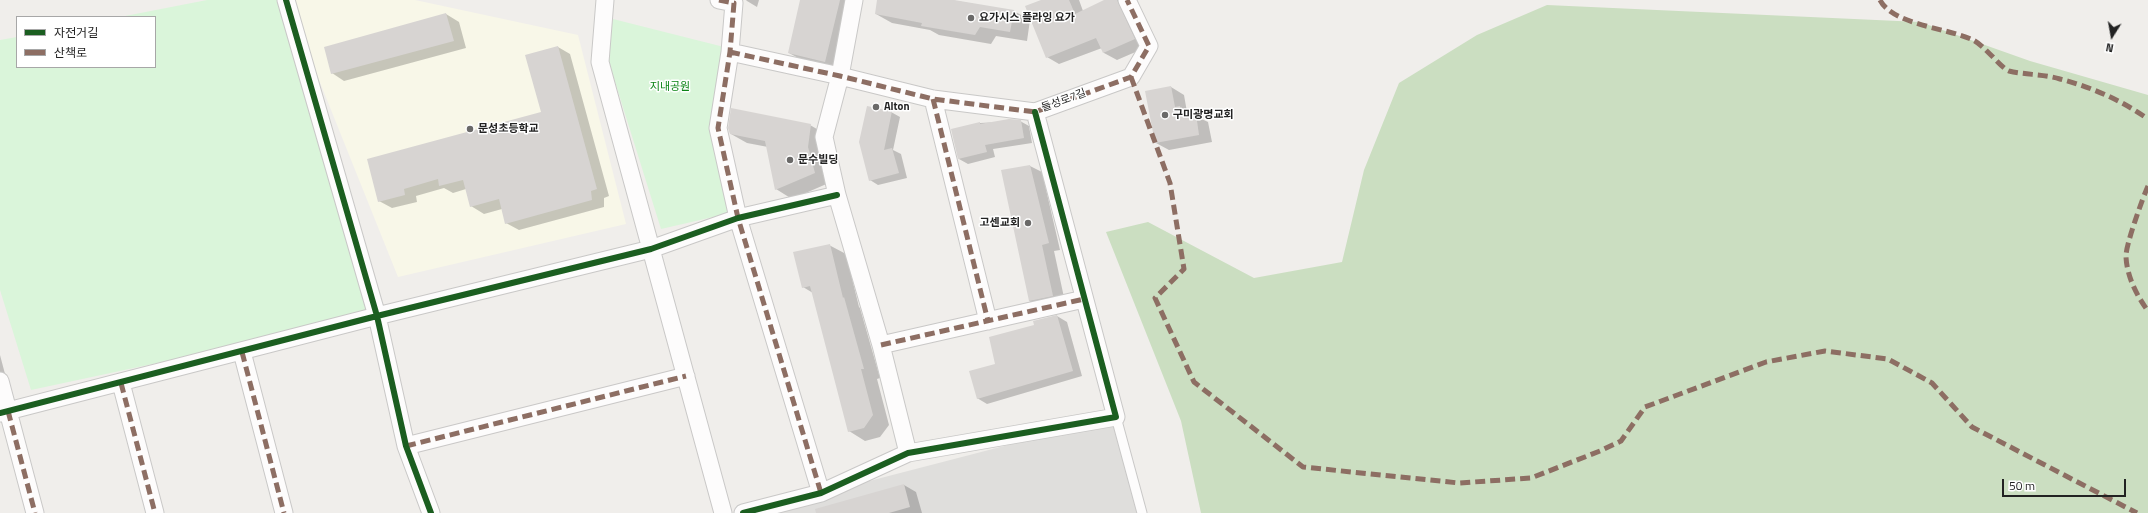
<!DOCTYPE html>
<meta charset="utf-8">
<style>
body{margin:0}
#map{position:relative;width:2148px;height:513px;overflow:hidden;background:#f0eeeb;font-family:"Titillium Web","Noto Sans KR",sans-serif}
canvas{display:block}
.legend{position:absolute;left:16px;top:16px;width:140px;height:52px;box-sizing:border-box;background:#fff;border:1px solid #a7a7a7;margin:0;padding:5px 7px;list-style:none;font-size:12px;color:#222}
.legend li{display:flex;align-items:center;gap:8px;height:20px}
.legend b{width:20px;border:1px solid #a7a7a7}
.north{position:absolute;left:2092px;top:16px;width:40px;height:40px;-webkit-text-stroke:3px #fff;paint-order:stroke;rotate:191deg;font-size:11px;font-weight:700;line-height:16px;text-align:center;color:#222}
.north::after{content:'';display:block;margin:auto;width:14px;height:18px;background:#222;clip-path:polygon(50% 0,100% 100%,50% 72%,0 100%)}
.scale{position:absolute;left:2002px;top:479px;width:124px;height:18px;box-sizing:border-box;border:2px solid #222;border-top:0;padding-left:5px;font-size:12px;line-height:14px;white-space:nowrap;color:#222;-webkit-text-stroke:3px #fff;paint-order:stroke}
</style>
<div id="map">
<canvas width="2148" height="513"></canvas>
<ul class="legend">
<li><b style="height:5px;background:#1b5e20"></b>자전거길</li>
<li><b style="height:5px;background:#8d6e63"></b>산책로</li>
</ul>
<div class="north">N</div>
<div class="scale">50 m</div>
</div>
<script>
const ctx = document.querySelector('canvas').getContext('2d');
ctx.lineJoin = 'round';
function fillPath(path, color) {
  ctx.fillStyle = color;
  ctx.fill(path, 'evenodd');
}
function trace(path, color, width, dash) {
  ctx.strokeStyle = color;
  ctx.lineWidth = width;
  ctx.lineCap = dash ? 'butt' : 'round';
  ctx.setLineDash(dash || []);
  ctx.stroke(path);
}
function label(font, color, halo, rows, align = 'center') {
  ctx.font = font + ' "Titillium Web","Noto Sans KR",sans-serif';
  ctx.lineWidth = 3;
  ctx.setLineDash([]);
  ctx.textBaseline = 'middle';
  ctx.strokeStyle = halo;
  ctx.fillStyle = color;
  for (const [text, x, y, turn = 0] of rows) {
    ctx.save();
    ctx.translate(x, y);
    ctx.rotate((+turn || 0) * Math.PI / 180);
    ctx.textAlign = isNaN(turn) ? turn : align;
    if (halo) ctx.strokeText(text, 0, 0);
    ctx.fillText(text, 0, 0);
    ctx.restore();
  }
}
fillPath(new Path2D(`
 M1116 417 1137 513H746Z`), '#dfdedc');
fillPath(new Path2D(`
 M287 0H415L578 35 626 224 398 277Z`), '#f8f7e8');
fillPath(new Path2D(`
 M1547 5 1920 22 2030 61 2148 95V513H1201L1181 421 1106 232 1148 222 1254 278 1342 262 1364 170 1399 83 1477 35Z`), '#cbdec1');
fillPath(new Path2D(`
 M207 0H280L377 316 31 390 0 290V40L17 37V67H155V17H120Z
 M613 19 728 48 716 128 735 212 661 229 606 53Z`), '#daf5da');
fillPath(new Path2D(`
 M746 0H759L757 7 747 1Z
 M801 0H854L838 68 802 60 789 53Z
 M879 0H951L1014 11 1030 20 1027 41 996 36 991 44 939 35 930 30 892 23 876 14Z
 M1043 0H1079L1083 11 1107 0H1134L1147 47 1117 60 1104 53 1102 48 1059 64 1047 57Z
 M446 14 459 22 466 48 344 81 332 73Z
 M558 47 570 54 609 196 604 198V207L519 230 506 223 502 209 484 214 471 206 466 189 453 193 444 188 416 196 417 202 392 208 379 201 542 113Z
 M1171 87 1184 95 1187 112 1208 122 1212 142 1169 150 1156 143Z
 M891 112 900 117 893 150 901 154 907 178 878 185 870 180Z
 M1020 121 1029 126 1032 143 993 149 995 157 968 164 959 159 980 123Z
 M810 125 827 135 831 182 792 199 776 189 768 147 747 143 731 134Z
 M1030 166 1042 172 1060 250 1054 251 1065 302 1041 307 1029 301Z
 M829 245 846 254 859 307 860 308 880 378 877 379 889 425 880 437 865 441 849 431 813 293 803 287Z
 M1057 316 1067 322 1082 376 987 404 977 398 996 365 1035 326Z
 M0 355 9 389 0 391Z
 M904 485 916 492 922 513H825Z`), '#0003');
fillPath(new Path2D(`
 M800 0H840L825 62 788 53Z
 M877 0H954L1014 10 1010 32 980 27 975 35 921 26 922 23 875 14Z
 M1041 0H1069L1075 14 1104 0H1117L1135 39 1103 53 1096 38 1046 58 1025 6Z
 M446 13 454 41 331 74 324 47Z
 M558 46 597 189 591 191 592 200 505 224 499 199 470 207 463 180 439 186 438 179 404 189 405 195 378 202 367 159 541 112 525 55Z
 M1171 86 1175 107 1180 106 1181 116 1196 114 1199 135 1155 143 1145 91Z
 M867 106 892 111 884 150 892 148 899 173 869 181 859 142Z
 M731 108 811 124 808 147 815 173 775 190 765 141 730 134 728 128Z
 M1009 119 1021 120 1024 138 985 145 987 152 958 159 951 129 980 122V124Z
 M1030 165 1049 243 1042 245 1053 296 1029 301 1001 170Z
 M830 244 843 298 844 297 864 369H861L873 415 864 428 848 432 810 286 802 288 793 252Z
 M1057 315 1073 371 977 399 969 371 995 364 989 337 1034 325 1033 321Z
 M904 484 910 507 889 513H816L815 509Z`), '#d7d4d2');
const service = new Path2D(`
 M1116 417 1142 513`);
const minor = new Path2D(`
 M286 0 377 316 406 446 431 513
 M605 0 600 62 723 513
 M719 0 734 3 730 52 718 128 738 218 821 493
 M854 0 840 76 824 137 837 195 881 345 908 453
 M730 52 840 76 933 99 1035 112 1131 77 1149 46 1127 0
 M933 99 988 321
 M881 345 1084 299
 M242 352 284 513
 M0 381 35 513
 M121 383 155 513
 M0 413 377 316 651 249 738 218 837 195
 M406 446 686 376
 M743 513 821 493 908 453 1116 417 1035 112`);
trace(service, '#c9c8c7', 11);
trace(minor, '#c9c8c7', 19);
trace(service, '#fdfcfc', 9);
trace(minor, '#fdfcfc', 17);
trace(new Path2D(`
 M719 0 734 3 730 52 718 128 738 218 821 493
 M1880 0C1893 25 1948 28 1973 40 1984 45 2002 69 2009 71 2026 75 2044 74 2060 79 2091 87 2121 100 2148 119
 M730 52 840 76 933 99 1035 112 1131 77 1149 46 1127 0
 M1131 77 1170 183 1184 269 1155 298 1194 382 1303 467 1459 483 1531 478 1600 451 1621 441 1645 407 1766 362 1825 351 1888 359 1932 383 1972 427 2137 513
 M933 99 988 321
 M2148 186C2143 197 2125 247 2126 257 2127 277 2137 296 2148 311
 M881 345 1084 299
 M242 352 284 513
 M121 383 155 513
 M8 411 35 513
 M406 446 686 376`), '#8d6e63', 5, [10, 5]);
trace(new Path2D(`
 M286 0 377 316 406 446 431 513
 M0 413 377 316 651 249 738 218 837 195
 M743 513 821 493 908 453 1116 417 1035 112`), '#1b5e20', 6);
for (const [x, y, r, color] of [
 [971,18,4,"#6a6968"],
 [876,107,4,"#6a6968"],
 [1165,115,4,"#6a6968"],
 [470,129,4,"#6a6968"],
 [790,160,4,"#6a6968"],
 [1028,223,4,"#6a6968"]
]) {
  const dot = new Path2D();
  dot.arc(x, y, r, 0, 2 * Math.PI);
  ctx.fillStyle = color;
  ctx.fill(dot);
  trace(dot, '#fff', 1.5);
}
label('bold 11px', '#222', '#fff', [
 ["요가시스 플라잉 요가",979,18],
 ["Alton",884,107],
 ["구미광명교회",1173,115],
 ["문성초등학교",478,129],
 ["문수빌딩",798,160],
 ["고센교회",1020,223,"right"]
], 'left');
label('11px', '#0c8416', '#fff', [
 ["지내공원",670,87]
]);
label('11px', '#222', '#fff', [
 ["들성로7길",1064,101,-20]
]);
</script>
